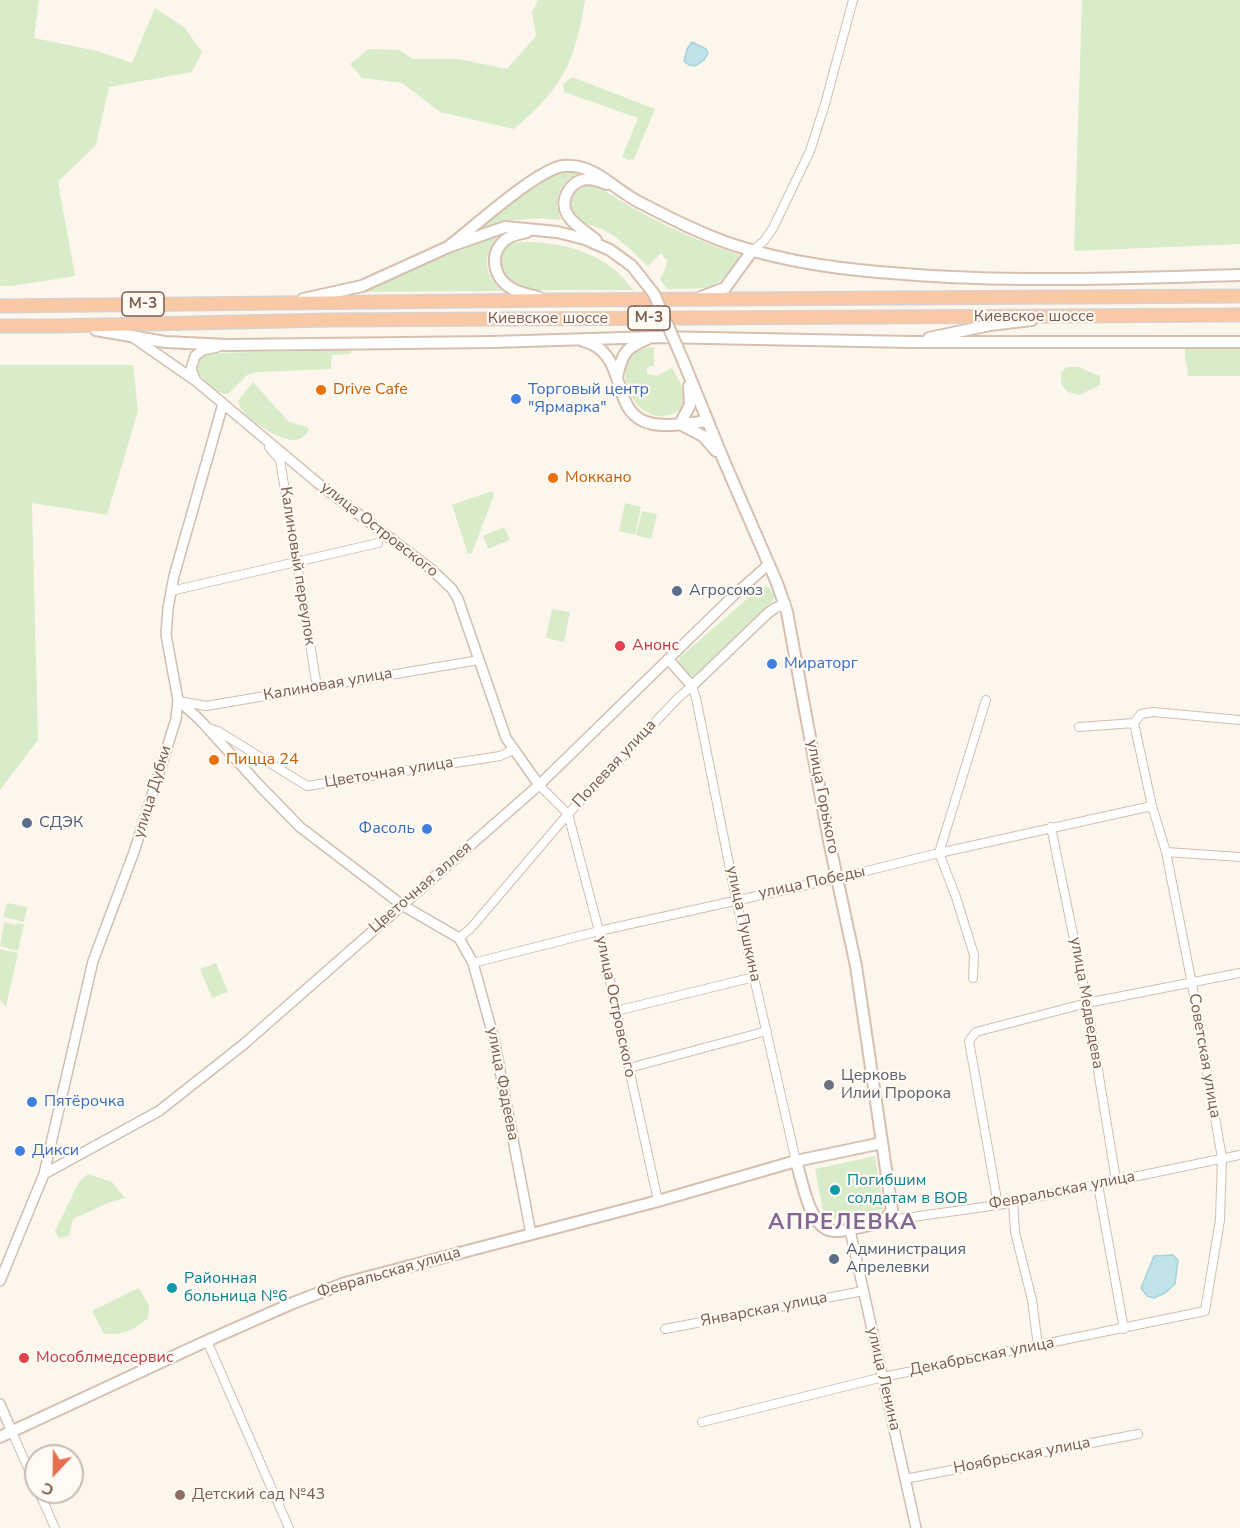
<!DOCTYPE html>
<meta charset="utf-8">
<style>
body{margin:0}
#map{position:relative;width:1240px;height:1528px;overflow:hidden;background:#fdf6ec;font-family:"Nunito Sans",sans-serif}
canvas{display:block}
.north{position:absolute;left:24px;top:1444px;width:60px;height:60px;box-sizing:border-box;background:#fffaf3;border:2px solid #cabbb1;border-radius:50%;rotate:202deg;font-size:16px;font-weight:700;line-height:24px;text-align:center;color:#7a5c4d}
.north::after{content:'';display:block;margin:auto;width:21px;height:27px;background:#e76f51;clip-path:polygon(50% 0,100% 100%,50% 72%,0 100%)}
</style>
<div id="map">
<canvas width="1240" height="1528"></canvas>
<div class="north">С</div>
</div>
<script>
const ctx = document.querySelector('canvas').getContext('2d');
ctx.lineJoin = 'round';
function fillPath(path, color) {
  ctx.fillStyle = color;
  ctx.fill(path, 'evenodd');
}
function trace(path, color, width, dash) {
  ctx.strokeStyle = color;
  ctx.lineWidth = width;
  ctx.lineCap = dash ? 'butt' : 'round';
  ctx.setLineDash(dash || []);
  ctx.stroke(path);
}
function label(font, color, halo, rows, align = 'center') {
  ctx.font = font + ' "Nunito Sans",sans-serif';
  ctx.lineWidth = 4.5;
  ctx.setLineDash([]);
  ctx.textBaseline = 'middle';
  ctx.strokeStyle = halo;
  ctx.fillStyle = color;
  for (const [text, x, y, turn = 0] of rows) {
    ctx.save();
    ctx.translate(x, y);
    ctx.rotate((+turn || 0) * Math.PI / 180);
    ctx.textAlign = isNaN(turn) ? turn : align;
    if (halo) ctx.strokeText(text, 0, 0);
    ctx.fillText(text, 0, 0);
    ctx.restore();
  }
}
fillPath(new Path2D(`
 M0 0H39L34 38 97 51 132 63 155 8 184 27 202 52 192 72 109 87 96 145 58 182 75 276 11 286H0Z
 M538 0H585C575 62 563 88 514 129L440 112 402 83 362 78 350 64 369 49 399 50 413 59H459L507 69 536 36 532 12Z
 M1082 0H1240V244L1074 251Z
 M572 77 655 109 634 159 628 160 622 157 638 118 564 92 563 84Z
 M561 171 583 172C560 181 552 196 561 220 532 216 507 220 480 229L538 181Z
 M591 185 600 188C645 217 690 239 740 255 716 294 709 288 667 289L660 279 666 267 667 261 661 253 648 266C634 253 621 239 604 230 596 226 585 225 578 219 562 206 575 187 591 185Z
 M499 234C483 253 482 274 502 291L359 292 470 244Z
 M520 242C550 241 585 248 610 266 619 272 626 282 634 290H529L512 284 502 275 500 262 505 245Z
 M654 347V366L647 367V374L656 376 672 368C680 382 689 394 682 409 633 443 599 347 654 347Z
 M1185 349H1240V376H1188C1188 366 1184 359 1185 349Z
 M351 350V354L332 355 331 369 257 372 247 375 228 394C216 395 203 380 197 370 198 357 203 355 215 353Z
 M0 365H133L138 411 107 515 32 503 38 740 0 790Z
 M1067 367H1078L1100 376V385L1079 395 1068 392 1061 384V372Z
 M253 382 289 422 308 427 309 430C305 435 301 440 294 440 278 440 240 417 238 401Z
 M492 491 494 495 472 553 468 554 452 505Z
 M625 503 641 507 635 535 619 531Z
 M642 511 657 514 651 539 636 535Z
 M504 527 510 540 488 549 483 536Z
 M762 586 768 587 775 594 774 599 698 674 690 676 678 663 680 657Z
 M552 609 570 612 564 642 546 638Z
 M7 903 27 907 24 922 3 917Z
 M4 922 15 925 16 923 24 924 18 951 0 946Z
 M0 949 18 953 6 1007 0 1000Z
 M216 963 228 992 212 998 200 969Z
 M875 1156 884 1209 825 1221 815 1169Z
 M88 1174 112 1182 125 1198 108 1203 73 1219 69 1236 59 1238 55 1231 79 1182Z
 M139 1288 149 1305 148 1318C134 1330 123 1335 104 1334L92 1311Z`), '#d8ecc9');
const water = new Path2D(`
 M692 42 706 49 708 53 704 60 695 66 689 65 684 61 687 49Z
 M1173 1255 1178 1260 1175 1284 1165 1293 1154 1298 1147 1296 1141 1288 1154 1256Z`);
fillPath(water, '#bfe3e8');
trace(water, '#a5d3da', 1.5);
const minor = new Path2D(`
 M752 251 764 241 773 228 810 151 825 104 853 0
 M269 447 280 460 317 687
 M171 591 378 543
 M179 701 206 706 479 660
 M1079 727 1134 723 1141 714 1153 712 1240 720
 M208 728 218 731 307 786 500 756 513 750
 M539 785 568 814 599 931 658 1201
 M1051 827 1087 1003 1116 1180
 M1166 852 1240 857
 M459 938 471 928 568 814 678 698 692 686 696 698 736 899 796 1161
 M473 963 599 931 838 878 939 853 1152 806
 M973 978 974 955 956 897 939 853 986 700
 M616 1011 754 977
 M629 1068 767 1031
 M1098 1185 1124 1329
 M1013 1202 1015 1232 1032 1300 1038 1346
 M998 1205 969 1041 976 1032 1087 1003 1240 973
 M884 1221 998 1205 1240 1155
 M665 1329 863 1291
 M207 1341 289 1528
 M702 1422 883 1377 1205 1311 1220 1220 1222 1158 1192 984 1166 852 1152 806 1134 723
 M12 1432 36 1486
 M905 1479 1138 1434
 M39 1492 55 1528`);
const tertiary = new Path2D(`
 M134 338 196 381 319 484 432 570 452 589 458 599 506 738 539 785
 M196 381 191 369 195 356 203 350 217 347
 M668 659 692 686 768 613 775 608 785 604
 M178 700 200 720 260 786 300 827 402 905 459 938 473 963 494 1039 531 1234
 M44 1174 159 1111 244 1044 539 785 733 596 769 564
 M850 1230 916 1528
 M0 1281 44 1174 93 961 134 852 176 719 178 700 166 635 168 608 174 576 223 404
 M0 1404 12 1432`);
const secondary = new Path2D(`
 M527 232C519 234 511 235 505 240 488 254 494 278 511 288 519 293 529 295 538 297
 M596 240C587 232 573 225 567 214 559 199 571 180 588 179 595 179 601 182 607 184
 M448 247C473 228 536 170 563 166 595 163 613 189 639 202 670 218 701 234 734 245 789 263 846 270 904 274 1015 283 1128 278 1240 275
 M701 297 725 288 752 251
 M303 299 362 286 448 247 505 227 557 232 585 239 610 250 632 266
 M96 330 165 342 228 345 492 342 656 337 911 342H1240
 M929 338 990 325 1032 320
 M583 341C590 343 598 346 603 352 625 374 615 417 653 424 671 427 690 423 708 421
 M682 358 724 461 777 583 787 612 829 841 856 966 892 1210C883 1224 876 1223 861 1227 851 1229 838 1233 829 1230 809 1224 802 1180 796 1161
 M617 377C622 354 625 348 647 339
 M680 424 690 405 689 386
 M682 425 703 436 716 451
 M0 1437 200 1344 293 1303 345 1283 658 1201 796 1161 882 1143`);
const trunk = new Path2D(`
 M0 306 560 300 1240 296
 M0 326H57L328 320 1240 315`);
trace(minor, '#d1beb0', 10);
trace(tertiary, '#d1beb0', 12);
trace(secondary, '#d6c0b0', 14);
trace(trunk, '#dad1cd', 15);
trace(minor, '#fff', 8);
trace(tertiary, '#fff', 9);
trace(secondary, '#fff', 10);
trace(trunk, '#f9c8a4', 12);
const secondaryBridge = new Path2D(`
 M632 266 654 294 682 358`);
trace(secondaryBridge, '#d6c0b0', 14, []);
trace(secondaryBridge, '#fff', 10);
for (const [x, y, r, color] of [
 [321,390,6,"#e8710a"],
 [516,399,6,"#3f7fe0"],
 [553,478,6,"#e8710a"],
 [677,591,6,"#5c6f8a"],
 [620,646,6,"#e0444e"],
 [772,664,6,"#3f7fe0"],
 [214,760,6,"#e8710a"],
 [27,823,6,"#5c6f8a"],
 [427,829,6,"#3f7fe0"],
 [829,1085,6,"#6b7280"],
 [32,1102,6,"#3f7fe0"],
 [20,1151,6,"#3f7fe0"],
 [835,1190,6,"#0f9aa8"],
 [834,1259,6,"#5c6f8a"],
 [172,1288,6,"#0f9aa8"],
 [24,1358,6,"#e0444e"],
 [180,1495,6,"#8d6e63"]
]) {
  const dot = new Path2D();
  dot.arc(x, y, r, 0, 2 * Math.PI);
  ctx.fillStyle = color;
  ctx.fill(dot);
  trace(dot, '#fffaf3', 2);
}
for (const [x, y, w] of [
 [143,304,42],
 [649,318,42]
]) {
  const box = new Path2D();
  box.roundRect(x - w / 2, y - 12, w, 24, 4.5);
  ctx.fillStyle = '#fffaf3';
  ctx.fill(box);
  trace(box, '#7a5c4d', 1.5);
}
label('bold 15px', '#7a5c4d', null, [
 ["М-3",143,304],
 ["М-3",649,318]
]);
label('16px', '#7a5c4d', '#fffaf3', [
 ["Киевское шоссе",1034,317],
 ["Киевское шоссе",548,319],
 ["улица Островского",379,530,38],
 ["Калиновый переулок",297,566,81],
 ["Калиновая улица",328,685,-10],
 ["Полевая улица",615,764,-47],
 ["Цветочная улица",389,773,-9],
 ["улица Дубки",153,792,-73],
 ["улица Горького",822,797,79],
 ["улица Победы",812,883,-12],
 ["Цветочная аллея",421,888,-41],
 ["улица Пушкина",743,924,78],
 ["улица Медведева",1086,1003,80],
 ["улица Островского",615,1007,78],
 ["Советская улица",1204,1056,80],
 ["улица Фадеева",502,1084,79],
 ["Февральская улица",1062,1191,-11],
 ["Февральская улица",389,1273,-16],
 ["Январская улица",764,1310,-11],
 ["Декабрьская улица",982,1357,-11],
 ["улица Ленина",883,1379,77],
 ["Ноябрьская улица",1022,1456,-11]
]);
label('16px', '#c56008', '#fffaf3', [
 ["Drive Cafe",333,390],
 ["Моккано",565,478],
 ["Пицца 24",226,760]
], 'left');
label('16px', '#366cbe', '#fffaf3', [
 ["Торговый центр",528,390],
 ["\"Ярмарка\"",528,408],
 ["Мираторг",784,664],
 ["Фасоль",415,829,"right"],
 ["Пятёрочка",44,1102],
 ["Дикси",32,1151]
], 'left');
label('16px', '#4e5e75', '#fffaf3', [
 ["Агросоюз",689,591],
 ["СДЭК",39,823],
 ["Администрация",846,1250],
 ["Апрелевки",846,1268]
], 'left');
label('16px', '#be3a42', '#fffaf3', [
 ["Анонс",632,646],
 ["Мособлмедсервис",36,1358]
], 'left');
label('16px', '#5b616d', '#fffaf3', [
 ["Церковь",841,1076],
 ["Илии Пророка",841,1094]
], 'left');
label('16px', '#0d838f', '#fffaf3', [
 ["Погибшим",847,1181],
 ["солдатам в ВОВ",847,1199],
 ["Районная",184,1279],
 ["больница №6",184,1297]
], 'left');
label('16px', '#785e54', '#fffaf3', [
 ["Детский сад №43",192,1495]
], 'left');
ctx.letterSpacing = '1.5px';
label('bold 22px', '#846695', '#fffaf3', [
 ["АПРЕЛЕВКА",843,1224]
]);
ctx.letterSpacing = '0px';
</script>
